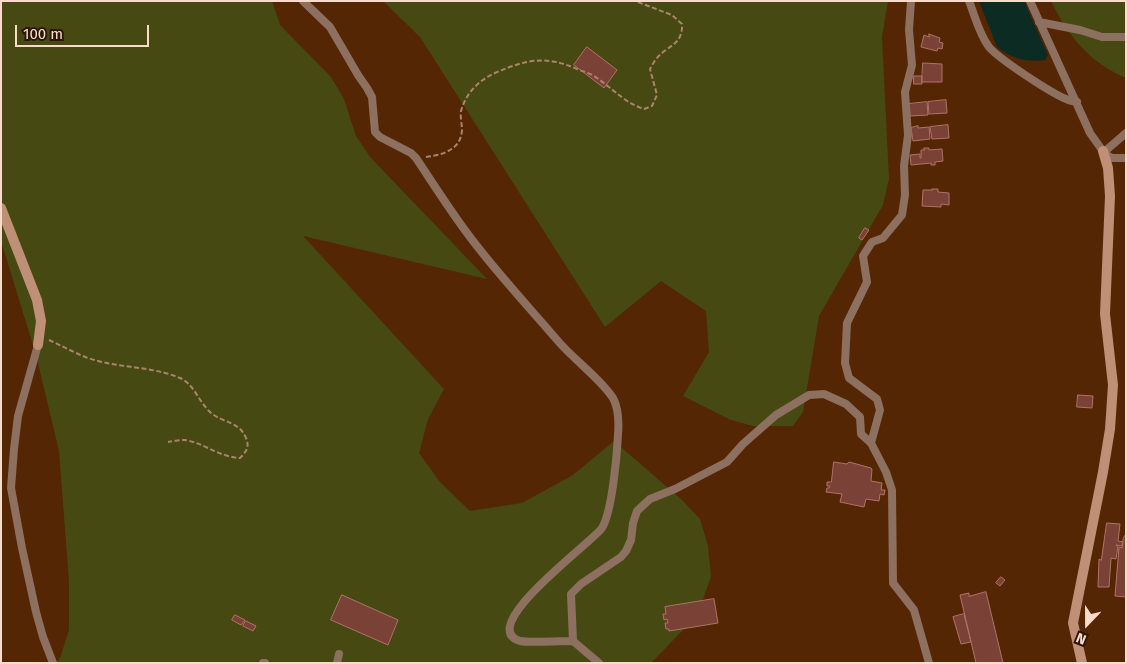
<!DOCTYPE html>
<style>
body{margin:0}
#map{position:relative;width:1127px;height:664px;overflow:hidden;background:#542604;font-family:"Fira Sans",sans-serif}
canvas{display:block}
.frame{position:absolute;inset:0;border:2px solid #f9dbca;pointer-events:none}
.north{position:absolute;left:1062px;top:599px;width:50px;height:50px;-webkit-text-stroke:4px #2b1609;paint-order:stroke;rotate:202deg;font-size:14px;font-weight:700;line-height:20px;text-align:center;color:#f9dbca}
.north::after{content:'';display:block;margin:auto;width:18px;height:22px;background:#f9dbca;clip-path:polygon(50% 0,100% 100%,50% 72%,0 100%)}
.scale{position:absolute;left:15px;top:25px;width:134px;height:22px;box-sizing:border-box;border:2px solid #f9dbca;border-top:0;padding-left:6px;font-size:15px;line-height:18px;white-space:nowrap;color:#f9dbca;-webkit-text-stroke:4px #2b1609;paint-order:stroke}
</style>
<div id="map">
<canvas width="1127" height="664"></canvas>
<div class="frame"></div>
<div class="north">N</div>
<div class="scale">100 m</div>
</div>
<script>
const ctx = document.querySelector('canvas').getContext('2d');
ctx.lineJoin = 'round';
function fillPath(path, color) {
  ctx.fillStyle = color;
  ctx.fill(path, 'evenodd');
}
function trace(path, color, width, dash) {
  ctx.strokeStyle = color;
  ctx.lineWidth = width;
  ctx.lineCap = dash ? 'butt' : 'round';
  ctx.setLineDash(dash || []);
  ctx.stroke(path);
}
fillPath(new Path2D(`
 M1 1H272L280 25 331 77 344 99 356 136 371 158 487 279 303 236 444 389 428 419 419 453 440 482 470 511 522 503 573 475 614 441 682 500 700 519 708 546 711 577 703 599 683 630 651 663H56L60 658 69 630V581L59 451 36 355 1 241Z
 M383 1H888L882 37 889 179 883 205 819 316 803 412 793 426H753L731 420 683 396 709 352 706 311 661 281 605 327 420 37Z
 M1051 1H1126V78C1090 63 1068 36 1051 1Z`), '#474913');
fillPath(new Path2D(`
 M979 1H1024L1048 55 1045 60C1028 63 1010 58 997 47Z`), '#0c2b22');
const building = new Path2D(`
 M929 34 940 38 939 42 943 43 942 49 938 48 937 51 921 47 924 35 929 37Z
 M587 47 617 70 604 88 574 65Z
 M923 63 942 64V82H922Z
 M914 76H922V84H914Z
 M946 100 947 113 929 114 928 102Z
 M927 102 928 115 910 116 909 104Z
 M948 125 949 138 932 139 930 127Z
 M918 126V128L929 127 930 139 913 141 911 128Z
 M924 148H929V150L942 149 943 161 935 162V165H931V163L911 165 910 155 920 154V158H921V150H924Z
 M932 189H938V192L949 193V205L941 204V207L922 206 923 190H932Z
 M865 228 869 230 862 240 859 238Z
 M1078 395 1093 396 1092 408 1077 407Z
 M834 462 847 464 849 462 871 468 872 469 871 481 882 483 881 490H885L884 495 880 494 879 501 866 499 864 507 840 502 842 494 826 492 827 488H829L830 486H827V482H831Z
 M1107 523 1120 524 1118 541 1123 542 1122 546 1116 545 1118 546 1116 559 1111 558 1109 587H1098L1099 559 1101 560Z
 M1126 534V597L1115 596 1119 547 1122 548 1123 539Z
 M1001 577 1005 580 1000 586 996 583Z
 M986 592 1003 663H976L960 595 969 593V596Z
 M342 595 398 620 388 645 331 620Z
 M714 599 718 623 669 631V629H666L665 623H668L667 619 664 620 663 614H666L665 607Z
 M964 614 971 642 961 644 953 617Z
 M235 615 245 620 241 625 232 620Z
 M246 621 256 626 253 631 243 626Z`);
fillPath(building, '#7a4237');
trace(building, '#b07267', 1);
trace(new Path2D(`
 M426 157C442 155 461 150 462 130 462 124 460 117 461 111 466 93 479 80 495 73 527 59 547 55 579 70 585 72 592 74 597 78 613 89 625 103 644 109L652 106 657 95 650 69C652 66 654 61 657 58 668 45 683 45 682 24L672 15 635 1
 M49 340C65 347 81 357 98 361 125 368 154 367 180 378 194 384 199 402 210 412 222 423 239 421 246 438 250 447 246 452 240 458 219 457 204 443 185 440 180 440 174 441 168 442`), '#aa846b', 2, [5, 2.5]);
trace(new Path2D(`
 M303 1 330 27 358 75 367 88 372 97 375 132 380 137 411 153 416 158C434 185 451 212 470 237 497 273 528 306 558 341 573 359 600 378 613 398 619 409 619 422 618 435 617 455 612 512 602 528 595 540 474 627 520 641 529 643 562 641 573 641L599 663
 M969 1C975 16 979 34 989 47 999 59 1051 93 1066 99 1069 101 1073 101 1077 102
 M1030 1 1090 133 1105 154 1112 158H1126
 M1039 22 1080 30 1102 37H1126
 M1104 152 1126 133
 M38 345 18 416 14 449 11 488 22 548 36 612 43 637 53 663
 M871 443 880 410 877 399 849 378 845 363 847 323 867 282 863 256 872 242 883 238 902 215 905 195 904 166 908 135 905 92 912 65 909 30 911 1
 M573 641 571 594 581 584 621 557 626 551 631 540 633 523 637 511 650 499 675 489 727 462 743 444 776 415 809 395 824 394 846 404 860 417 861 434 871 443 886 472 892 490 893 583 914 610 929 663
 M263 663H265
 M337 663 339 654`), '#8d705f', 8);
trace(new Path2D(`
 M1 208 37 300 41 321 38 345
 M1082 663 1073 623 1103 472 1110 429 1113 385 1105 314 1110 196 1108 168 1103 151`), '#bf9075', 10);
</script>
